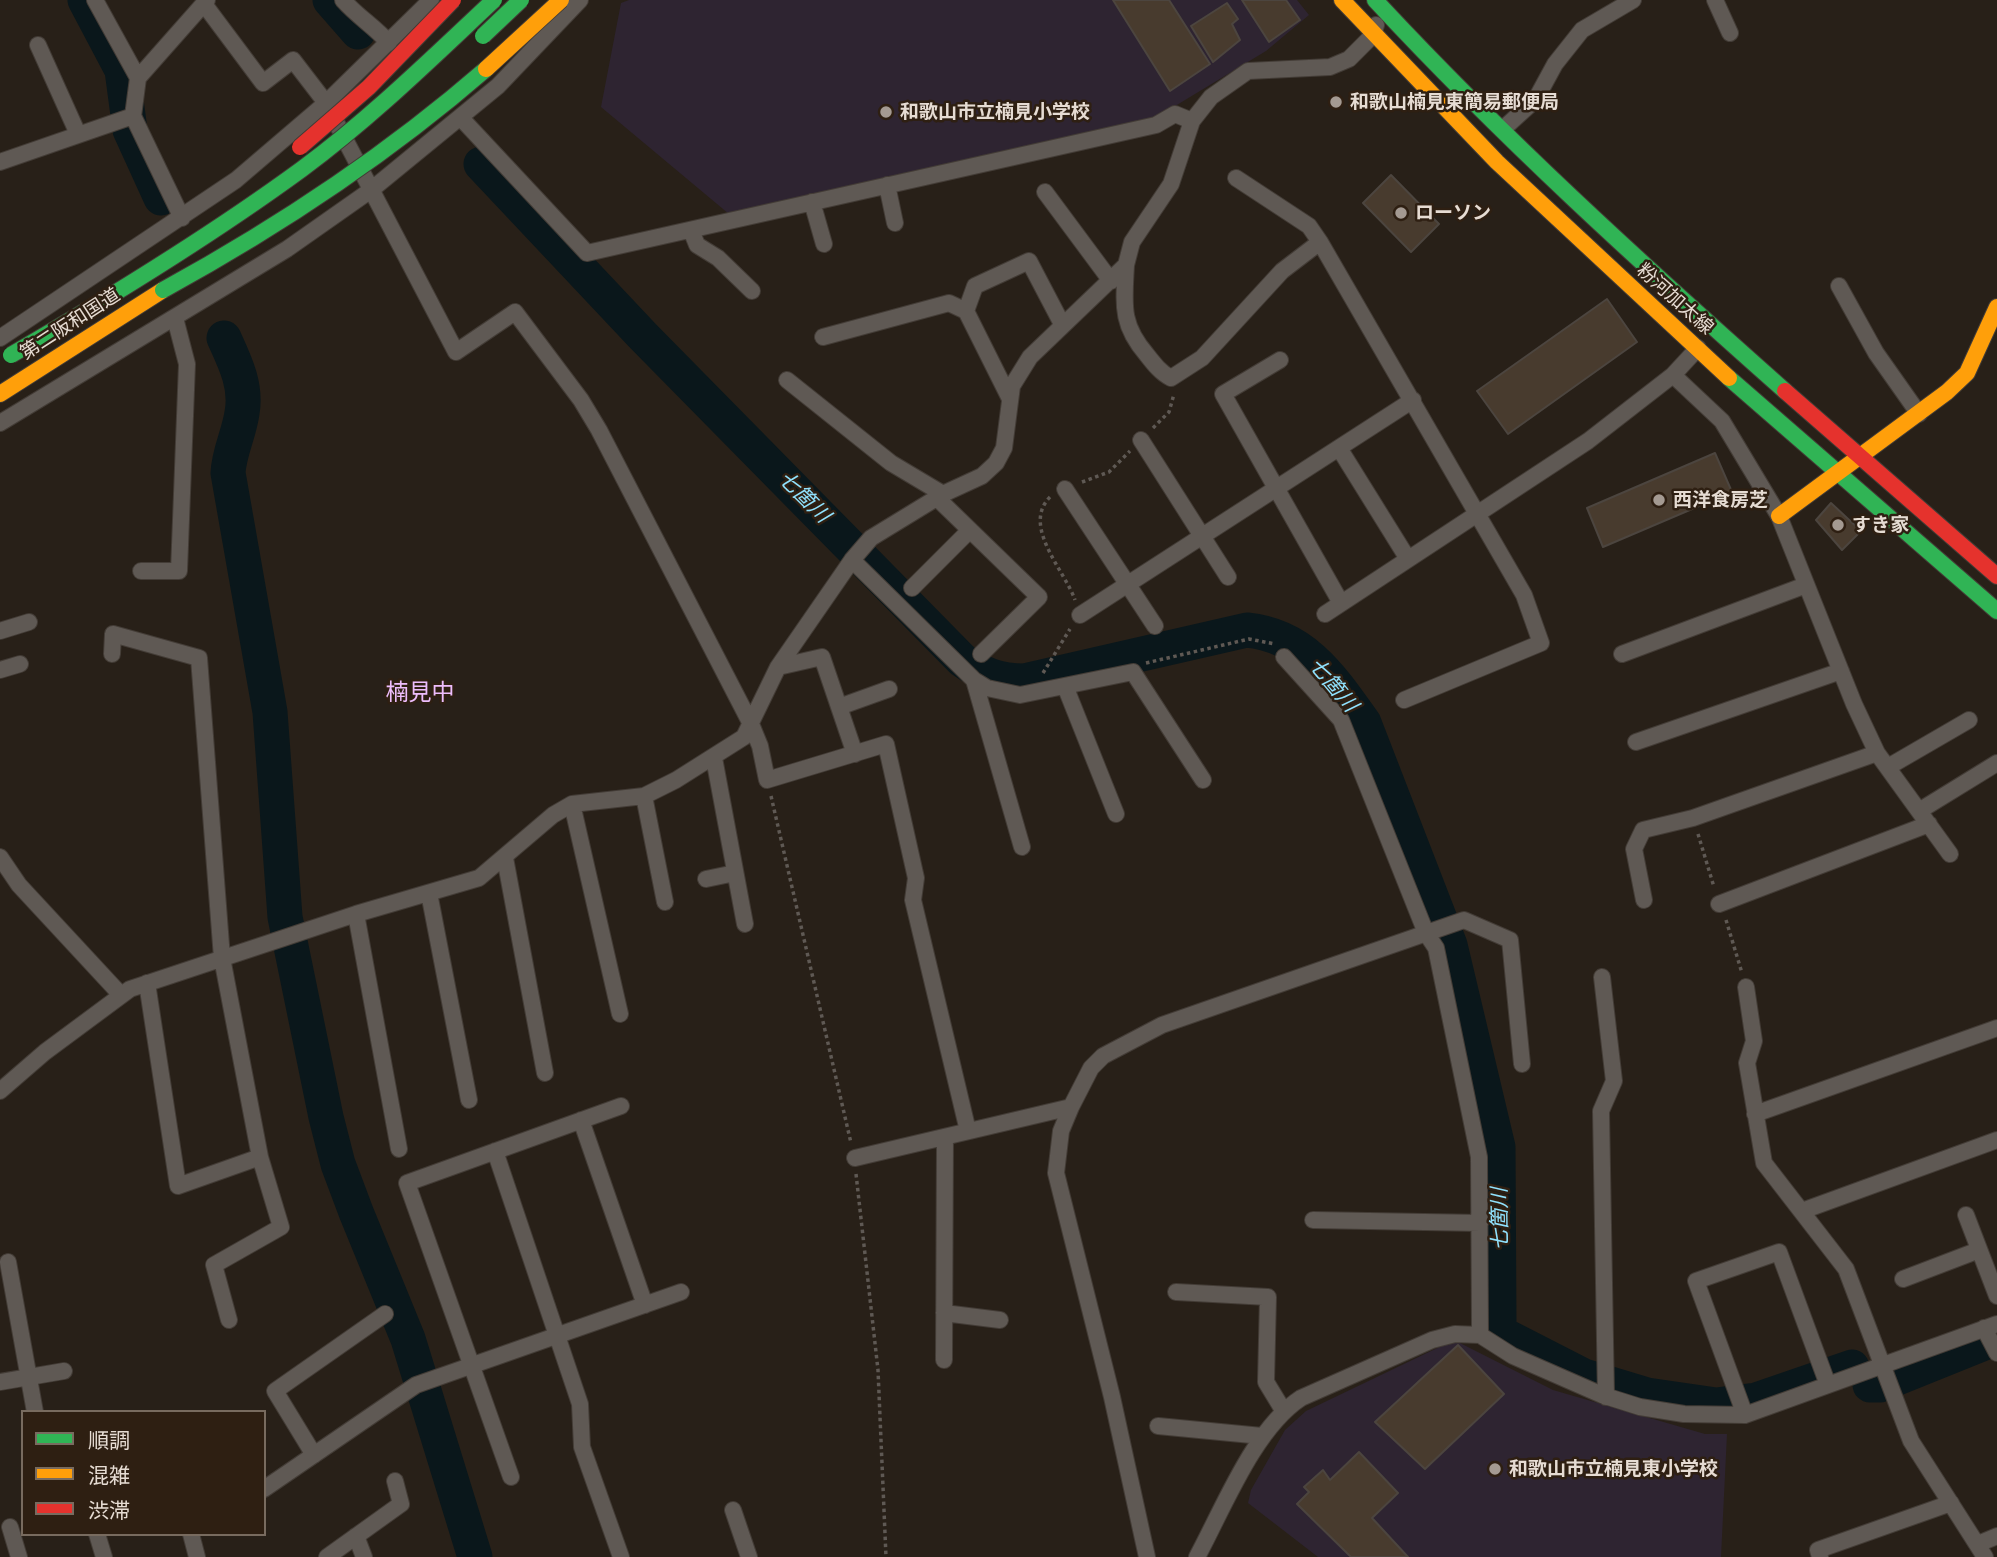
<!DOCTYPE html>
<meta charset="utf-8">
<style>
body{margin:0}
#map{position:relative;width:1997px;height:1557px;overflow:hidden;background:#282018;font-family:"Asap Condensed","Noto Sans JP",sans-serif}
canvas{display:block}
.legend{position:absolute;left:21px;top:1410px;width:245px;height:126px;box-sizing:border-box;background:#2e1f12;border:2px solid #786b5f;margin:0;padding:9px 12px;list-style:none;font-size:21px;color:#e6dcd3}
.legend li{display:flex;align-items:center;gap:14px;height:35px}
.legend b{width:35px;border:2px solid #786b5f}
</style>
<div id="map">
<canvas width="1997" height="1557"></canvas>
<ul class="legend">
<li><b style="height:9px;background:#30b455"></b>順調</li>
<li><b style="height:9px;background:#ff9f0a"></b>混雑</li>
<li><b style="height:9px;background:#e5322d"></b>渋滞</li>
</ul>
</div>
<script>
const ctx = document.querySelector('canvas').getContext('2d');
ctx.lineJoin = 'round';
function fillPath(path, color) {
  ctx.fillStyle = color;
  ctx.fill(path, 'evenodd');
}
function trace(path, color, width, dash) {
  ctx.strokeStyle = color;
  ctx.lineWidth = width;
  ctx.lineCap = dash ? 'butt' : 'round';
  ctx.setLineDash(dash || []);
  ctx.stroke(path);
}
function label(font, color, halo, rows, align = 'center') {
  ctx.font = font + ' "Asap Condensed","Noto Sans JP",sans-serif';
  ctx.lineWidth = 5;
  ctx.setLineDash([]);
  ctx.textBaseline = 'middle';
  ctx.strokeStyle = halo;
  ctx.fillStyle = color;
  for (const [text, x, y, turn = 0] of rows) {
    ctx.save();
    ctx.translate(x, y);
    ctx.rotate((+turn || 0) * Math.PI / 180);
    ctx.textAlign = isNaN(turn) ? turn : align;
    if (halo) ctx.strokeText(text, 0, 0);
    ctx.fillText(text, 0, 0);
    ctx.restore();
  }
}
fillPath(new Path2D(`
 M629 0H1297L1309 15 1266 51 1157 117 729 214 601 107 621 3Z
 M1454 1340 1553 1390 1705 1434H1727L1721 1557H1318L1248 1503 1251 1490 1285 1430 1306 1411Z`), '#2e2431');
trace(new Path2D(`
 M85 0 122 70 130 130 161 198
 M330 0 358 32
 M481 164 643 336 962 660C983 675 999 681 1024 681L1247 630C1305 636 1332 678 1364 723L1450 945 1498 1147 1499 1326 1502 1334 1584 1376 1647 1395 1716 1405 1756 1400 1852 1367
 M224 338C235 362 247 386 242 413 239 434 229 452 228 473L270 712 285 917 326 1117 338 1164 356 1212 408 1339 475 1557
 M1870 1385H1880L1997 1338`), '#0a171b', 35);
const building = new Path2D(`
 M1113 0H1169L1210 64 1170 91Z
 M1242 0H1286L1300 20 1269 42Z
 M1227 3 1238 19 1232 24 1240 40 1213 62 1191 26Z
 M1391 175 1439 224 1411 252 1363 203Z
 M1607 299 1637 342 1508 434 1477 391Z
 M1715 453 1732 492 1603 547 1587 508Z
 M1831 503 1861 531 1842 550 1816 520Z
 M1458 1345 1504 1394 1425 1469 1375 1422Z
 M1359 1452 1398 1493 1372 1518 1408 1557H1351L1297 1504 1309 1492 1304 1487 1323 1470 1330 1480Z`);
fillPath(building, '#483b2e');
trace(building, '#4c453f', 2);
const street = new Path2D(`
 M95 0 138 78
 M343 0C358 17 374 26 389 43
 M1715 0 1730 33
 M204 4 263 83 293 60 326 103 456 352 515 312 581 400 599 430 751 724 760 746 767 780 886 744 916 878 913 900 968 1131
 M38 45 78 134
 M133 116 182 218
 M460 117 587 253 1156 125 1175 114 1192 121
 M1503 129 1536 99 1555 64 1582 30 1633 0
 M0 162 133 116 138 78 207 0
 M1236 178 1309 226 1320 242 1524 595 1541 643 1404 700
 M887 185 895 223
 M1045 192 1111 281
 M812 202 824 244
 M691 230 697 245 718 258 752 291
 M1126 265C1124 304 1120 324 1147 355 1154 364 1161 373 1171 378L1202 358 1282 271 1320 242
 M1839 286 1876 353 1919 414
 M966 311 975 286 1029 261 1062 324
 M823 337 949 303 966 311 1009 397
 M0 338 236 180 326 103 431 0
 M1280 360 1223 394 1341 603
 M1673 375 1722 421 1779 516 1854 704 1877 753 1950 854
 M787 380 891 463 943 494
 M0 423 287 249 371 190 498 86 580 0
 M1141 440 1228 577
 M1339 448 1408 559
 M1065 489 1155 626
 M937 498 1039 597 981 654
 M852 560 974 680 987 688 1020 695 1133 672 1203 780
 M141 571H179L187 364 175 318
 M912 588 970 530
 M1325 614 1588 441 1673 375 1698 348
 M1080 615 1413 400
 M0 631 29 622
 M112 654 113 634 199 658 222 958 260 1157 281 1227 214 1265 229 1320
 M1622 654 1806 585
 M1284 657 1341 720 1426 933 1436 948 1479 1157 1480 1335
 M778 667 822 657 855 754
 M0 670 20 664
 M974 680 1022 847
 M1065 686 1116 814
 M839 707 889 689
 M1636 742 1841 671
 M714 758 745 924
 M1888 767 1969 720
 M644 796 665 902
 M572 804 620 1014
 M1919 811 1997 763
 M0 857 19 885 121 995
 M505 858 545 1073
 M706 879 735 873
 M429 893 469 1100
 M1644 900 1634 849 1643 830 1693 818 1877 753
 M1719 904 1929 824
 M356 914 399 1149
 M1602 977 1614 1081 1601 1111 1606 1397
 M147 983 178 1186 260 1157
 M1746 987 1754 1041 1747 1063 1764 1163 1846 1269 1911 1441 1985 1557
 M0 1091 45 1052 130 989 356 914 479 878 553 815 572 804 644 796 676 780 744 737 778 667 852 560 871 538 943 494 982 476 996 463 1004 448 1012 386 1030 357 1126 265 1132 242 1171 184 1192 121 1211 97 1248 71 1330 67 1349 59 1373 35 1376 25
 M1755 1114 1997 1028
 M581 1120 645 1305
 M495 1151 580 1404 582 1447 621 1557
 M855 1158 1071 1107
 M1802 1211 1997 1140
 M1966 1215 1997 1296
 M1313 1220 1480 1223
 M8 1262 35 1412
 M1903 1279 1979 1250
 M1176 1292 1268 1297 1266 1382 1283 1410
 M944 1313 1000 1320
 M1984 1328 1997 1353
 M944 1360 945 1137
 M0 1382 64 1371
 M1745 1415 1696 1281 1779 1252 1828 1385
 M1158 1426 1262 1436
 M314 1455 275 1391 385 1314
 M511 1477 407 1183 621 1106
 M264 1489 416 1385 681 1292
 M733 1510 749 1557
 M10 1527 19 1557
 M97 1534 104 1557
 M191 1534 197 1557
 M356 1536 364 1557
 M1978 1544 1997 1536
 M327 1557 401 1504 395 1481
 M1147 1557 1112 1397 1056 1173 1061 1131 1071 1107 1091 1068 1103 1056 1162 1025 1464 920 1510 940 1522 1064
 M1197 1557C1224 1507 1254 1429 1301 1398L1432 1340 1455 1334 1480 1335 1513 1356 1602 1395 1640 1407 1684 1414 1745 1415 1997 1324
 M1820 1557 1818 1550 1951 1503`);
const fast = new Path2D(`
 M1375 0C1503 138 1644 266 1785 391
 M1729 378 1997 611`);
const slow = new Path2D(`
 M1342 0 1497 162 1729 378
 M0 394 163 290
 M1779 516 1947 392 1967 373 1997 307`);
const jam = new Path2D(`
 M1785 391 1997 576`);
trace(street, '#433c36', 18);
trace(fast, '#433c36', 18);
trace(slow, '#433c36', 18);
trace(jam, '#433c36', 18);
trace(new Path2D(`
 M1153 428 1169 412 1174 394
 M1082 482 1109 472 1130 451
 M1050 497C1021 526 1065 571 1075 600
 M1146 663 1249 639 1275 644
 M1043 673 1070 629
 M771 796 851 1143
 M1698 834 1714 887
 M1726 920 1742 973
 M856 1174 878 1370 886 1557`), '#5f5954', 3.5, [3.5, 3.5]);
trace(street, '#5f5954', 16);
trace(fast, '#30b455', 16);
trace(slow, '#ff9f0a', 16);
trace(jam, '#e5322d', 16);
const fastBridge = new Path2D(`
 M483 36 521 0
 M163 290C278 227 387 155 486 69
 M11 355C111 297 209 237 302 169 371 118 432 58 494 0`);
const slowBridge = new Path2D(`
 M486 69 561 0`);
const jamBridge = new Path2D(`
 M300 147 369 87 453 0`);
trace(fastBridge, '#433c36', 18, []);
trace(slowBridge, '#433c36', 18, []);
trace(jamBridge, '#433c36', 18, []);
trace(fastBridge, '#30b455', 16);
trace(slowBridge, '#ff9f0a', 16);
trace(jamBridge, '#e5322d', 16);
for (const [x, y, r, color] of [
 [1336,102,7,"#a49a92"],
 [886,112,7,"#a49a92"],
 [1401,213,7,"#a49a92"],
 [1659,500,7,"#a49a92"],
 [1838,525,7,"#a49a92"],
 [1495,1469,7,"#a49a92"]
]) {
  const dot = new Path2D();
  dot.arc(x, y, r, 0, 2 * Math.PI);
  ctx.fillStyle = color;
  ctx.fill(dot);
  trace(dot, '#2e1f12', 2.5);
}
label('bold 19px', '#e6dcd3', '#2e1f12', [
 ["和歌山楠見東簡易郵便局",1350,102],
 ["和歌山市立楠見小学校",900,112],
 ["ローソン",1415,213],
 ["西洋食房芝",1673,500],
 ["すき家",1852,525],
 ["和歌山市立楠見東小学校",1509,1469]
], 'left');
label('19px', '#e6dcd3', '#2e1f12', [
 ["粉河加太線",1675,299,42],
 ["第二阪和国道",70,324,-33]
]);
label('italic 21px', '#90e2fe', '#2e1f12', [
 ["七箇川",804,497,45],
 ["七箇川",1333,685,50],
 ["七箇川",1500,1219,-91]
]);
label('23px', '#edbdfc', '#2e1f12', [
 ["楠見中",420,693]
]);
</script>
